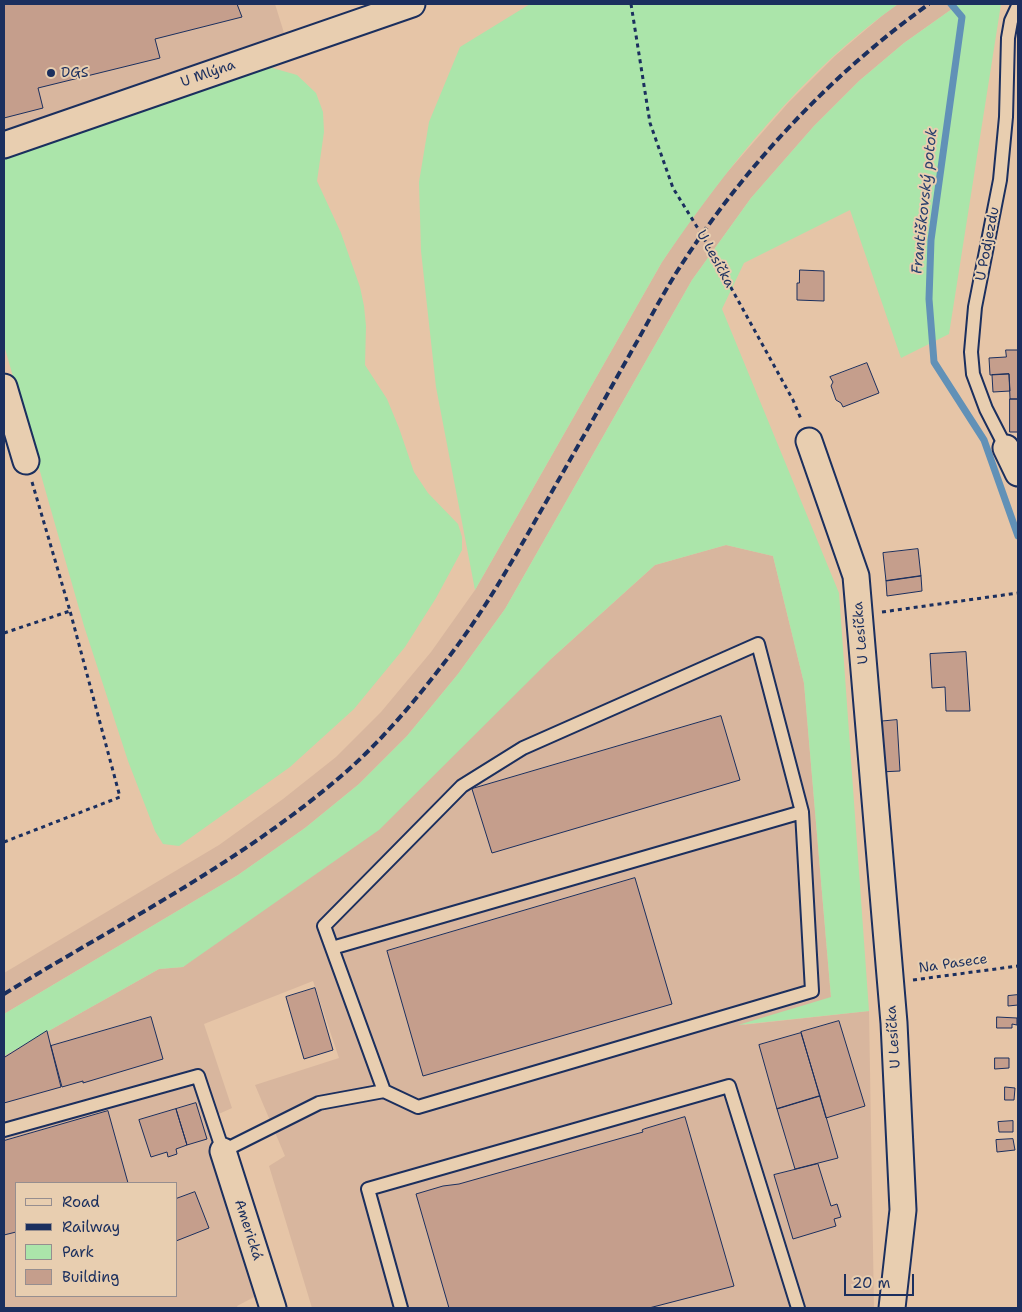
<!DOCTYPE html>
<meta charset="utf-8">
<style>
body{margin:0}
#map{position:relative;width:1022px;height:1312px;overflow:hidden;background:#e6c5a7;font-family:"Shantell Sans",sans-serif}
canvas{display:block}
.frame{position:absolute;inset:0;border:5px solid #1b2f5e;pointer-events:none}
.legend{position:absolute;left:15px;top:1182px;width:162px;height:115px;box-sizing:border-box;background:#e8ceb0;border:1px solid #968e8f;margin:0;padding:6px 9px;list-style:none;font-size:15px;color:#1b2f5e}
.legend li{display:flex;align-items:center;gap:10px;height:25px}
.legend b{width:25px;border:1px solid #968e8f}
.scale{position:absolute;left:844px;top:1274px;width:70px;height:22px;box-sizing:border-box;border:2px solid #1b2f5e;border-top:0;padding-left:6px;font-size:15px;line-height:18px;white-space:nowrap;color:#1b2f5e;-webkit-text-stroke:4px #e8ceb0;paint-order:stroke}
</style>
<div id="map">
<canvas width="1022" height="1312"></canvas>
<div class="frame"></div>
<ul class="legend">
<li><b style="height:6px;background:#e8ceb0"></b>Road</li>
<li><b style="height:6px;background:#1b2f5e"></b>Railway</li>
<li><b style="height:14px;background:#abe5aa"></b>Park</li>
<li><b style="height:14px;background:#c59e8c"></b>Building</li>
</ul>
<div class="scale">20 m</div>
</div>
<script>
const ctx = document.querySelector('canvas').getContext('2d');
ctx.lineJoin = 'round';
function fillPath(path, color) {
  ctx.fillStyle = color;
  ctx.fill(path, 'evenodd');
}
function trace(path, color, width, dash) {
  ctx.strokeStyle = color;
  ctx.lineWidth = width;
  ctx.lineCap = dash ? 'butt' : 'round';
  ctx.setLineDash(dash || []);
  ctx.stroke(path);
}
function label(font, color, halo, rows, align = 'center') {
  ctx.font = font + ' "Shantell Sans",sans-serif';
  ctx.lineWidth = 4;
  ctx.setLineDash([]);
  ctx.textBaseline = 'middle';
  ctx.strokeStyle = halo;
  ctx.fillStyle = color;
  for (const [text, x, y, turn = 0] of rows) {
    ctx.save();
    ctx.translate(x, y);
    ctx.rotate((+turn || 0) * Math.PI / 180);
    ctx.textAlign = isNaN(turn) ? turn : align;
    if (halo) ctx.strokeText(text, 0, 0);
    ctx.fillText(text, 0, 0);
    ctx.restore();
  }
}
fillPath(new Path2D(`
 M4 4H275L285 36 4 134Z
 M898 4H959L904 43 859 81 814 126 751 198 692 280 505 609 458 674 407 736 359 784 305 828 238 875 4 1014V973L219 845 283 799 336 757 381 712 431 652 475 590 662 262 687 225 724 176 789 102 835 56 883 15Z
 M726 545 773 556 804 683 831 998 742 1025 869 1011 874 1308H312L269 1166 285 1156 255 1085 339 1058 313 981 204 1024 232 1108 212 1117 211 1147 260 1294 237 1306 238 1308H4V1056L159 969 183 967 552 658 655 565ZM16 1183H176V1296H16Z`), '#d8b69e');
fillPath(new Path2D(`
 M530 4H898C803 71 728 166 662 262L475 590 436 387 421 251 419 182 429 122 460 47Z
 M959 4H1001L949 334 901 358 850 210 744 263 722 309 839 593 869 1011 738 1025 831 997 804 683 773 556 726 545 655 565 552 658 379 830 183 967 159 969 4 1056V1014L238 875 305 828 359 784 407 736 458 674 505 609 692 280 751 198 814 126 859 81 904 43Z
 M269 67 297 75 316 93 323 112 324 132 317 181 341 233 360 287 364 306 366 326 365 365 387 399 399 428 414 472 428 493 458 524 462 537V550L436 598 405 647 354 709 290 767 179 846 163 844 155 831 128 761 84 626 4 345V152L128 108Z`), '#abe5aa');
trace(new Path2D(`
 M951 4 962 17 931 240 929 299 934 362 984 440 1018 536`), '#6191b7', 7);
const building = new Path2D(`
 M4 4H237L242 17 155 39 160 58 38 88 43 108 4 118Z
 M800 270 824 271V301L797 300V283H799Z
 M1006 350H1018V399H1010L1009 374 990 375 989 358 1006 357Z
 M867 363 879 393 843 407 841 403 836 400 831 386 833 382 830 377Z
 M1009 374 1010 391 993 392 992 375Z
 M1010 399H1018V432H1010Z
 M918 549 921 576 886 581 883 553Z
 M921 576 922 591 887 596 886 581Z
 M966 652 970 711H946L945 687 932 688 930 654Z
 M721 716 740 780 492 853 472 789Z
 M897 720 900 771 880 772 876 722Z
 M635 878 672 1004 423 1076 387 951Z
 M315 988 333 1050 304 1059 286 997Z
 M1018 995V1005L1008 1006V996Z
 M151 1017 163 1059 83 1083V1081L62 1087 51 1046Z
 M997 1017 1017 1018V1025L1012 1024V1028H997Z
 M839 1021 865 1106 826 1118 801 1032Z
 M47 1031 61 1087 4 1103V1058Z
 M801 1033 820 1096 777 1109 759 1045Z
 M995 1058H1009V1068L995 1069Z
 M1005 1087 1015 1088 1014 1100H1005Z
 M820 1096 838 1158 795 1169 777 1109Z
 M196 1103 207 1139 187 1145 176 1109Z
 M176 1109 187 1145 176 1149 177 1154 168 1157 167 1152 151 1157 139 1120Z
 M108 1111 128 1183H16V1232L4 1235V1141Z
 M685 1117 734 1286 649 1308H449L416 1194 443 1186 459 1184 643 1132 642 1130 644 1129Z
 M1013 1121V1132H999L998 1122Z
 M1013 1139 1015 1150 997 1152 996 1140Z
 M818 1164 831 1206 837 1204 841 1217 834 1219 836 1226 793 1239 774 1175Z
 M195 1192 209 1228 176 1241V1199Z`);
fillPath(building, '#c59e8c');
trace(building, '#1b2f5e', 1);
const service = new Path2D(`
 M1006 448 986 409 973 374 971 352 975 307 1000 180 1006 117 1008 38 1011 21 1018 6
 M332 948 802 812
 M4 1130 198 1076 223 1151 319 1103 384 1091 418 1107 812 991 802 812 758 644 523 748 462 786 324 926 384 1091
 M401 1308 368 1189 729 1086 798 1308`);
const minor = new Path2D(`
 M4 145 412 4
 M4 387 26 461
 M809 441 856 576 894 1023 903 1210 892 1308
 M1006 448 1018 473
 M223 1151 273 1308`);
trace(service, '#1b2f5e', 16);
trace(minor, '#1b2f5e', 29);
trace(new Path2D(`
 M631 4 650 123 673 188 702 235 793 400 801 419
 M882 612 1018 593
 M4 633 70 611 32 482
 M4 842 120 797 70 611
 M913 980 1018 966`), '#1b2f5e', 3, [4, 4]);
trace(service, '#e8ceb0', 12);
trace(minor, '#e8ceb0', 25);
trace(new Path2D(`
 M4 994C120 923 244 861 347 771 383 739 415 701 444 663 479 619 506 572 534 523 566 467 598 411 630 354 646 326 661 297 678 270 743 168 831 74 929 4`), '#1b2f5e', 4, [8, 4]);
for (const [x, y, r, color] of [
 [51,73,5,"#1b2f5e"]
]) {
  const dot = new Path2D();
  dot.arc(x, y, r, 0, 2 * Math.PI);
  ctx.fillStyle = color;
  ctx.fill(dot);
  trace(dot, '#e8ceb0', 2);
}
label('14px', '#1b2f5e', '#e8ceb0', [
 ["DGS",61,73]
], 'left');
label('14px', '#1b2f5e', '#e8ceb0', [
 ["U Mlýna",208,74,-19],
 ["U Podjezdu",988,244,-79],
 ["U Lesíčka",715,259,61],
 ["U Lesíčka",861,633,-95],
 ["Na Pasece",953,964,-8],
 ["U Lesíčka",894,1037,-94],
 ["Americká",248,1230,72]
]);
label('italic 15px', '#273f6d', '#e8ceb0', [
 ["Františkovský potok",925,201,-84]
]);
</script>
